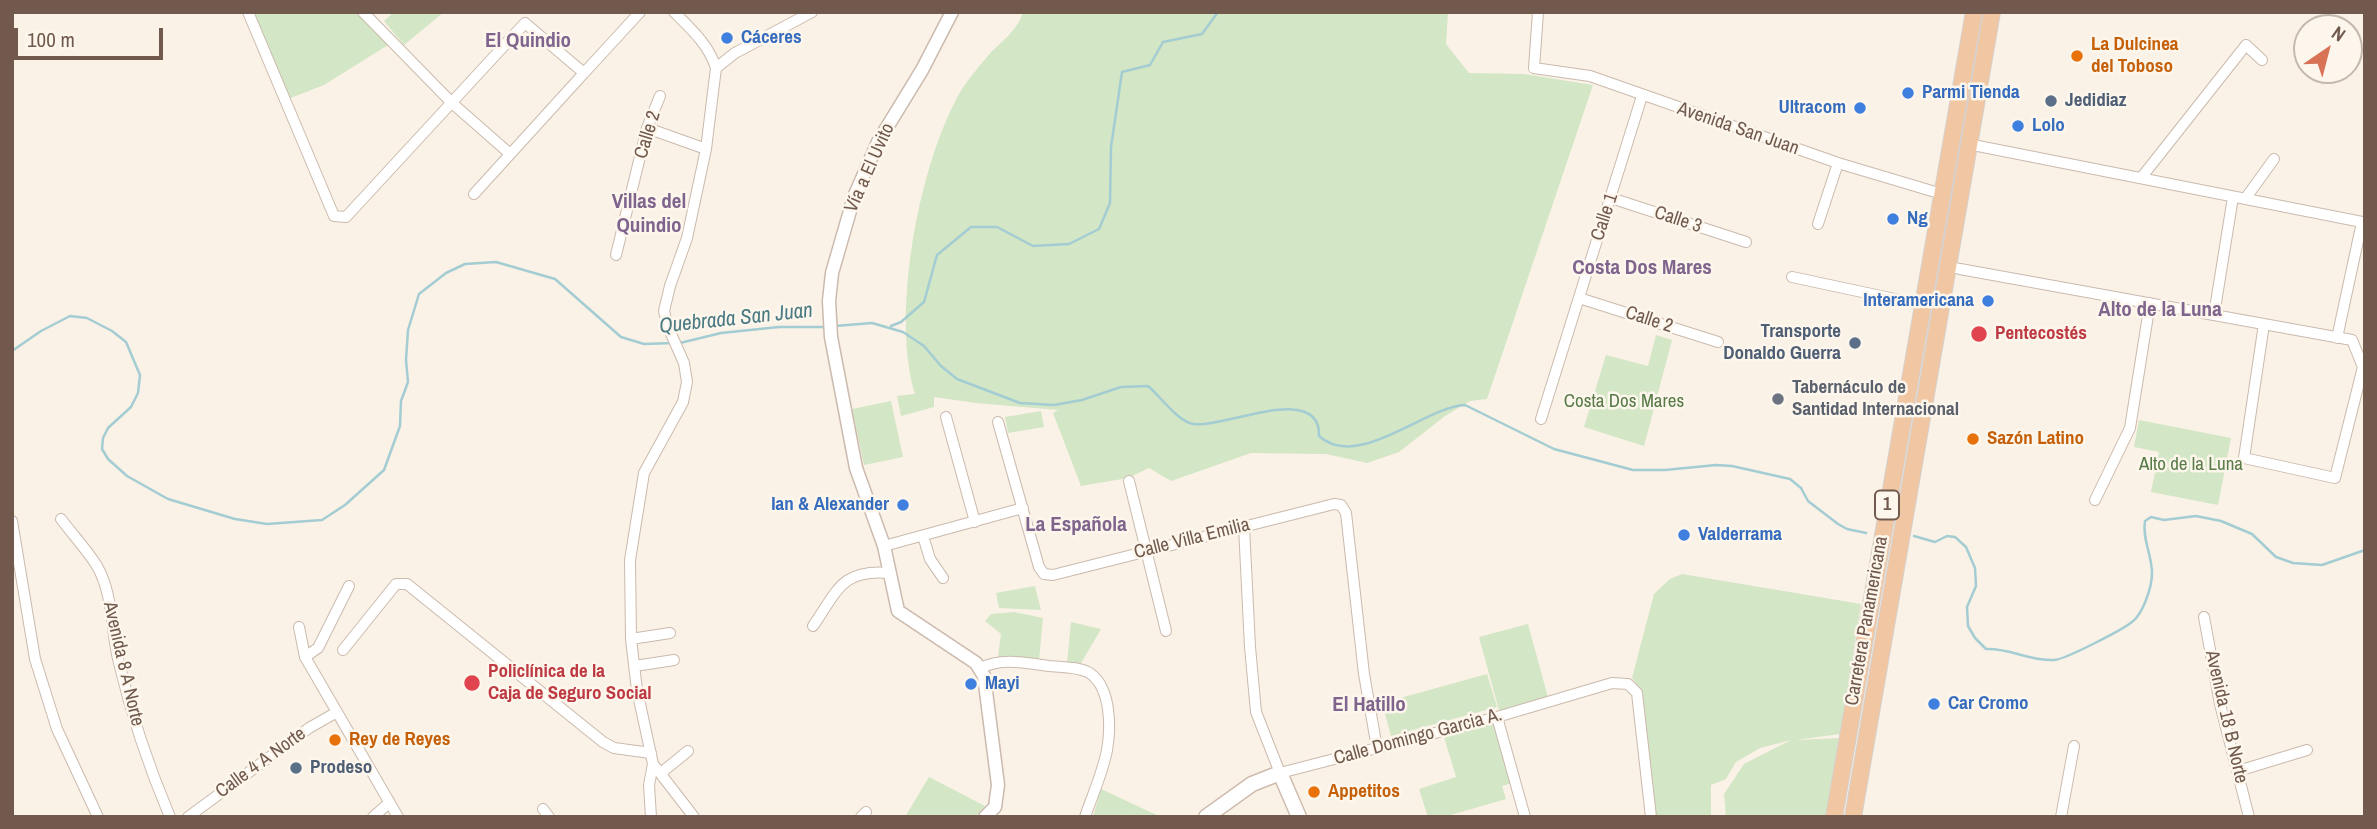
<!DOCTYPE html>
<meta charset="utf-8">
<style>
body{margin:0}
#map{position:relative;width:2377px;height:829px;overflow:hidden;background:#faf2e6;font-family:"Archivo Narrow",sans-serif}
canvas{display:block}
.frame{position:absolute;inset:0;border:14px solid #715a4d;pointer-events:none}
.north{position:absolute;left:2293px;top:14px;width:70px;height:70px;box-sizing:border-box;background:#fdf6ec;border:2px solid #c5b8ac;border-radius:50%;rotate:35deg;font-size:19px;font-weight:700;line-height:28px;text-align:center;color:#715a4d}
.north::after{content:'';display:block;margin:auto;width:24px;height:32px;background:#d97356;clip-path:polygon(50% 0,100% 100%,50% 72%,0 100%)}
.scale{position:absolute;left:14px;top:28px;width:149px;height:32px;box-sizing:border-box;border:4px solid #715a4d;border-top:0;padding-left:9px;font-size:21px;line-height:24px;white-space:nowrap;color:#715a4d;-webkit-text-stroke:5px #fdf6ec;paint-order:stroke}
</style>
<div id="map">
<canvas width="2377" height="829"></canvas>
<div class="frame"></div>
<div class="north">N</div>
<div class="scale">100 m</div>
</div>
<script>
const ctx = document.querySelector('canvas').getContext('2d');
ctx.lineJoin = 'round';
function fillPath(path, color) {
  ctx.fillStyle = color;
  ctx.fill(path, 'evenodd');
}
function trace(path, color, width, dash) {
  ctx.strokeStyle = color;
  ctx.lineWidth = width;
  ctx.lineCap = dash ? 'butt' : 'round';
  ctx.setLineDash(dash || []);
  ctx.stroke(path);
}
function label(font, color, halo, rows, align = 'center') {
  ctx.font = font + ' "Archivo Narrow",sans-serif';
  ctx.lineWidth = 5;
  ctx.setLineDash([]);
  ctx.textBaseline = 'middle';
  ctx.strokeStyle = halo;
  ctx.fillStyle = color;
  for (const [text, x, y, turn = 0] of rows) {
    ctx.save();
    ctx.translate(x, y);
    ctx.rotate((+turn || 0) * Math.PI / 180);
    ctx.textAlign = isNaN(turn) ? turn : align;
    if (halo) ctx.strokeText(text, 0, 0);
    ctx.fillText(text, 0, 0);
    ctx.restore();
  }
}
fillPath(new Path2D(`
 M252 12H356L388 45 324 85 288 99Z
 M394 12H444L404 45 384 21Z
 M1023 12H1448L1446 44 1469 73 1524 74 1593 85 1487 399 1470 401 1445 416 1399 452 1367 463 1326 454 1251 453 1171 481 1149 468 1128 478 1081 486 1053 413 1058 410 976 403 934 397V407L901 416 897 396 915 394C891 315 918 169 958 96 965 83 977 69 987 57 1000 42 1017 32 1023 12Z
 M1656 335 1672 340 1644 446 1584 427 1606 355 1648 366Z
 M891 401 903 457 864 465 852 409Z
 M1041 411 1044 427 1008 433 1005 417Z
 M2139 420 2231 438 2218 505 2151 492 2159 452 2134 447Z
 M1682 574 1861 604 1840 734 1795 740 1841 738 1826 817H1726L1724 794 1744 764 1791 740 1760 748 1736 762 1726 779 1711 785V817H1656L1641 691 1632 678 1654 594 1670 579Z
 M1035 586 1041 610 999 608 996 593Z
 M1014 612 1043 618 1039 660 998 657 1001 634 985 621 991 614Z
 M1071 622 1101 629 1080 665 1067 664Z
 M1528 624 1549 701 1500 714 1479 637Z
 M1487 674 1497 707 1391 736 1382 703Z
 M1494 722 1512 783 1502 786 1506 799 1444 817H1428L1419 789 1456 777 1444 737Z
 M929 777 985 806 975 817H905Z
 M1101 789 1161 817H1127L1125 814 1122 817H1093Z`), '#d3e6c5');
trace(new Path2D(`
 M835 326 872 323 903 332 924 346 941 366 957 379 1020 403 1054 405 1082 400 1121 387 1148 386C1161 397 1178 422 1194 424 1221 429 1321 381 1319 436 1358 471 1424 407 1465 405L1554 449 1633 470H1665L1716 465 1732 466 1790 479 1801 488 1808 501 1838 524 1847 529 1866 533
 M891 326 901 322 924 302 937 255 971 227H997L1033 246 1069 244 1099 229 1110 203 1111 147 1122 72 1150 65 1163 42 1202 34 1218 12
 M680 343 721 333 779 327H825
 M12 351 41 331 70 316 87 318 112 331 126 342 140 375 138 393 131 407 108 428 103 438 102 449 108 459 127 476 168 499 235 519 267 524 322 520 345 505 384 470 400 426 401 401 408 382 406 360 408 330 419 294 446 273 465 264 496 262 555 279 621 337 644 344 673 343
 M1914 536 1935 542 1947 536 1955 537 1966 547 1975 568 1976 586 1967 607 1968 626 1975 638 1986 649C2011 648 2028 661 2054 660 2064 660 2122 630 2132 622 2143 614 2152 587 2152 573 2152 555 2142 539 2145 521L2151 517 2164 520 2196 516 2221 521 2252 534 2276 557 2293 563 2322 565 2365 550`), '#a3ccd3', 2.5);
const minor = new Path2D(`
 M248 12 334 216 346 217 525 23 584 73 474 194
 M363 12 452 103 509 153
 M674 12C691 29 709 45 716 68L706 149 687 238 670 286 664 311 668 327 684 363 687 382 683 402 644 473 630 560 631 639 637 690 653 764 694 817
 M1538 12 1534 68 1590 76 1838 163 1942 194
 M716 68 735 53 812 12
 M584 73 640 12
 M647 128 706 149
 M1968 144 2362 222 2337 338
 M2141 178 2246 45 2262 60
 M1611 198 1746 242
 M2245 199 2274 159
 M1818 224 1838 163
 M616 255 647 128 660 96
 M1947 266 1960 269 2352 340 2363 367 2335 478 2244 458 2264 324
 M1792 277 1923 305
 M1579 298 1718 342
 M2214 315 2233 197
 M946 417 975 522
 M1541 419 1642 96
 M998 422 1039 567 1044 574 1053 575 1334 504 1341 505 1346 513 1364 674 1377 748
 M1129 481 1166 631
 M2095 500 2130 428 2150 303
 M61 519C73 535 87 550 97 566 113 594 111 629 118 659 131 714 148 765 170 817
 M12 521 35 659 57 729 98 817
 M1244 527 1250 647 1256 712 1280 773 1497 717 1612 683 1628 684 1637 693 1651 817
 M923 536 930 559 943 578
 M884 546 1023 508
 M2204 617 2220 704 2249 817
 M813 626C838 590 841 569 890 573
 M299 627 305 657 398 817
 M631 639 670 633
 M343 650 396 584H407L603 742 614 748 651 753
 M305 657 318 648 349 586
 M635 666 674 660
 M981 668C1001 657 1027 663 1049 666 1062 667 1082 667 1091 674 1111 689 1111 728 1107 750 1103 772 1092 796 1085 817
 M1497 717 1525 817
 M2238 771 2307 750
 M661 773 688 751
 M543 809 549 817
 M188 817 309 728 337 712
 M373 817 389 803
 M651 817 649 785 653 764
 M861 817 866 812
 M2061 817 2074 746`);
const tertiary = new Path2D(`
 M952 12 922 70 878 142 854 197 832 273 829 301 831 337 856 468 884 546 898 611 976 663 984 676 998 785 995 807 985 817`);
const secondary = new Path2D(`
 M1206 817 1252 784 1280 773 1299 817`);
const trunk = new Path2D(`
 M1834 817 1974 12
 M1853 817 1992 12`);
trace(minor, '#cbbaad', 12);
trace(tertiary, '#cbbaad', 15);
trace(secondary, '#cfbcae', 17);
trace(trunk, '#d7d1cd', 18);
trace(minor, '#fff', 10);
trace(tertiary, '#fff', 12);
trace(secondary, '#fff', 14);
trace(trunk, '#f1c6a3', 16);
for (const [x, y, r, color] of [
 [727,38,7,"#3f7fe0"],
 [2077,56,7,"#e8710a"],
 [1908,93,7,"#3f7fe0"],
 [2051,101,7,"#5c6f8a"],
 [1860,108,7,"#3f7fe0"],
 [2018,126,7,"#3f7fe0"],
 [1893,219,7,"#3f7fe0"],
 [1988,301,7,"#3f7fe0"],
 [1979,334,9,"#e0444e"],
 [1855,343,7,"#5c6f8a"],
 [1778,399,7,"#6b7280"],
 [1973,439,7,"#e8710a"],
 [903,505,7,"#3f7fe0"],
 [1684,535,7,"#3f7fe0"],
 [472,683,9,"#e0444e"],
 [971,684,7,"#3f7fe0"],
 [1934,704,7,"#3f7fe0"],
 [335,740,7,"#e8710a"],
 [296,768,7,"#5c6f8a"],
 [1314,792,7,"#e8710a"]
]) {
  const dot = new Path2D();
  dot.arc(x, y, r, 0, 2 * Math.PI);
  ctx.fillStyle = color;
  ctx.fill(dot);
  trace(dot, '#fdf6ec', 2.5);
}
for (const [x, y, w] of [
 [1887,505,24]
]) {
  const box = new Path2D();
  box.roundRect(x - w / 2, y - 14.5, w, 29, 5);
  ctx.fillStyle = '#fdf6ec';
  ctx.fill(box);
  trace(box, '#715a4d', 2);
}
label('bold 18px', '#715a4d', null, [
 ["1",1887,505]
]);
label('bold 19px', '#366cbe', '#fdf6ec', [
 ["Cáceres",741,38],
 ["Parmi Tienda",1922,93],
 ["Ultracom",1846,108,"right"],
 ["Lolo",2032,126],
 ["Ng",1907,219],
 ["Interamericana",1974,301,"right"],
 ["Ian & Alexander",889,505,"right"],
 ["Valderrama",1698,535],
 ["Mayi",985,684],
 ["Car Cromo",1948,704]
], 'left');
label('bold 19px', '#c56008', '#fdf6ec', [
 ["La Dulcinea",2091,45],
 ["del Toboso",2091,67],
 ["Sazón Latino",1987,439],
 ["Rey de Reyes",349,740],
 ["Appetitos",1328,792]
], 'left');
label('bold 19px', '#4e5e75', '#fdf6ec', [
 ["Jedidiaz",2065,101],
 ["Transporte",1841,332,"right"],
 ["Donaldo Guerra",1841,354,"right"],
 ["Prodeso",310,768]
], 'left');
label('19px', '#715a4d', '#fdf6ec', [
 ["Avenida San Juan",1738,129,19],
 ["Calle 2",648,135,-73],
 ["Vía a El Uvito",870,168,-66],
 ["Calle 1",1605,217,-72],
 ["Calle 3",1678,220,18],
 ["Calle 2",1649,320,18],
 ["Calle Villa Emilia",1192,539,-14],
 ["Carretera Panamericana",1867,621,-80],
 ["Avenida 8 A Norte",123,664,77],
 ["Avenida 18 B Norte",2226,717,77],
 ["Calle Domingo Garcia A.",1418,737,-15],
 ["Calle 4 A Norte",261,763,-36]
]);
label('bold 19px', '#be3a42', '#fdf6ec', [
 ["Pentecostés",1995,334],
 ["Policlínica de la",488,672],
 ["Caja de Seguro Social",488,694]
], 'left');
label('bold 19px', '#5b616d', '#fdf6ec', [
 ["Tabernáculo de",1792,388],
 ["Santidad Internacional",1792,410]
], 'left');
label('19px', '#587b49', '#fdf6ec', [
 ["Costa Dos Mares",1624,402],
 ["Alto de la Luna",2191,465]
]);
label('bold 21px', '#7f658d', '#fdf6ec', [
 ["El Quindio",528,41],
 ["Villas del",649,202],
 ["Quindio",649,226],
 ["Costa Dos Mares",1642,268],
 ["Alto de la Luna",2160,310],
 ["La Española",1076,525],
 ["El Hatillo",1369,705]
]);
label('italic 21px', '#497982', '#fdf6ec', [
 ["Quebrada San Juan",736,319,-6]
]);
</script>
